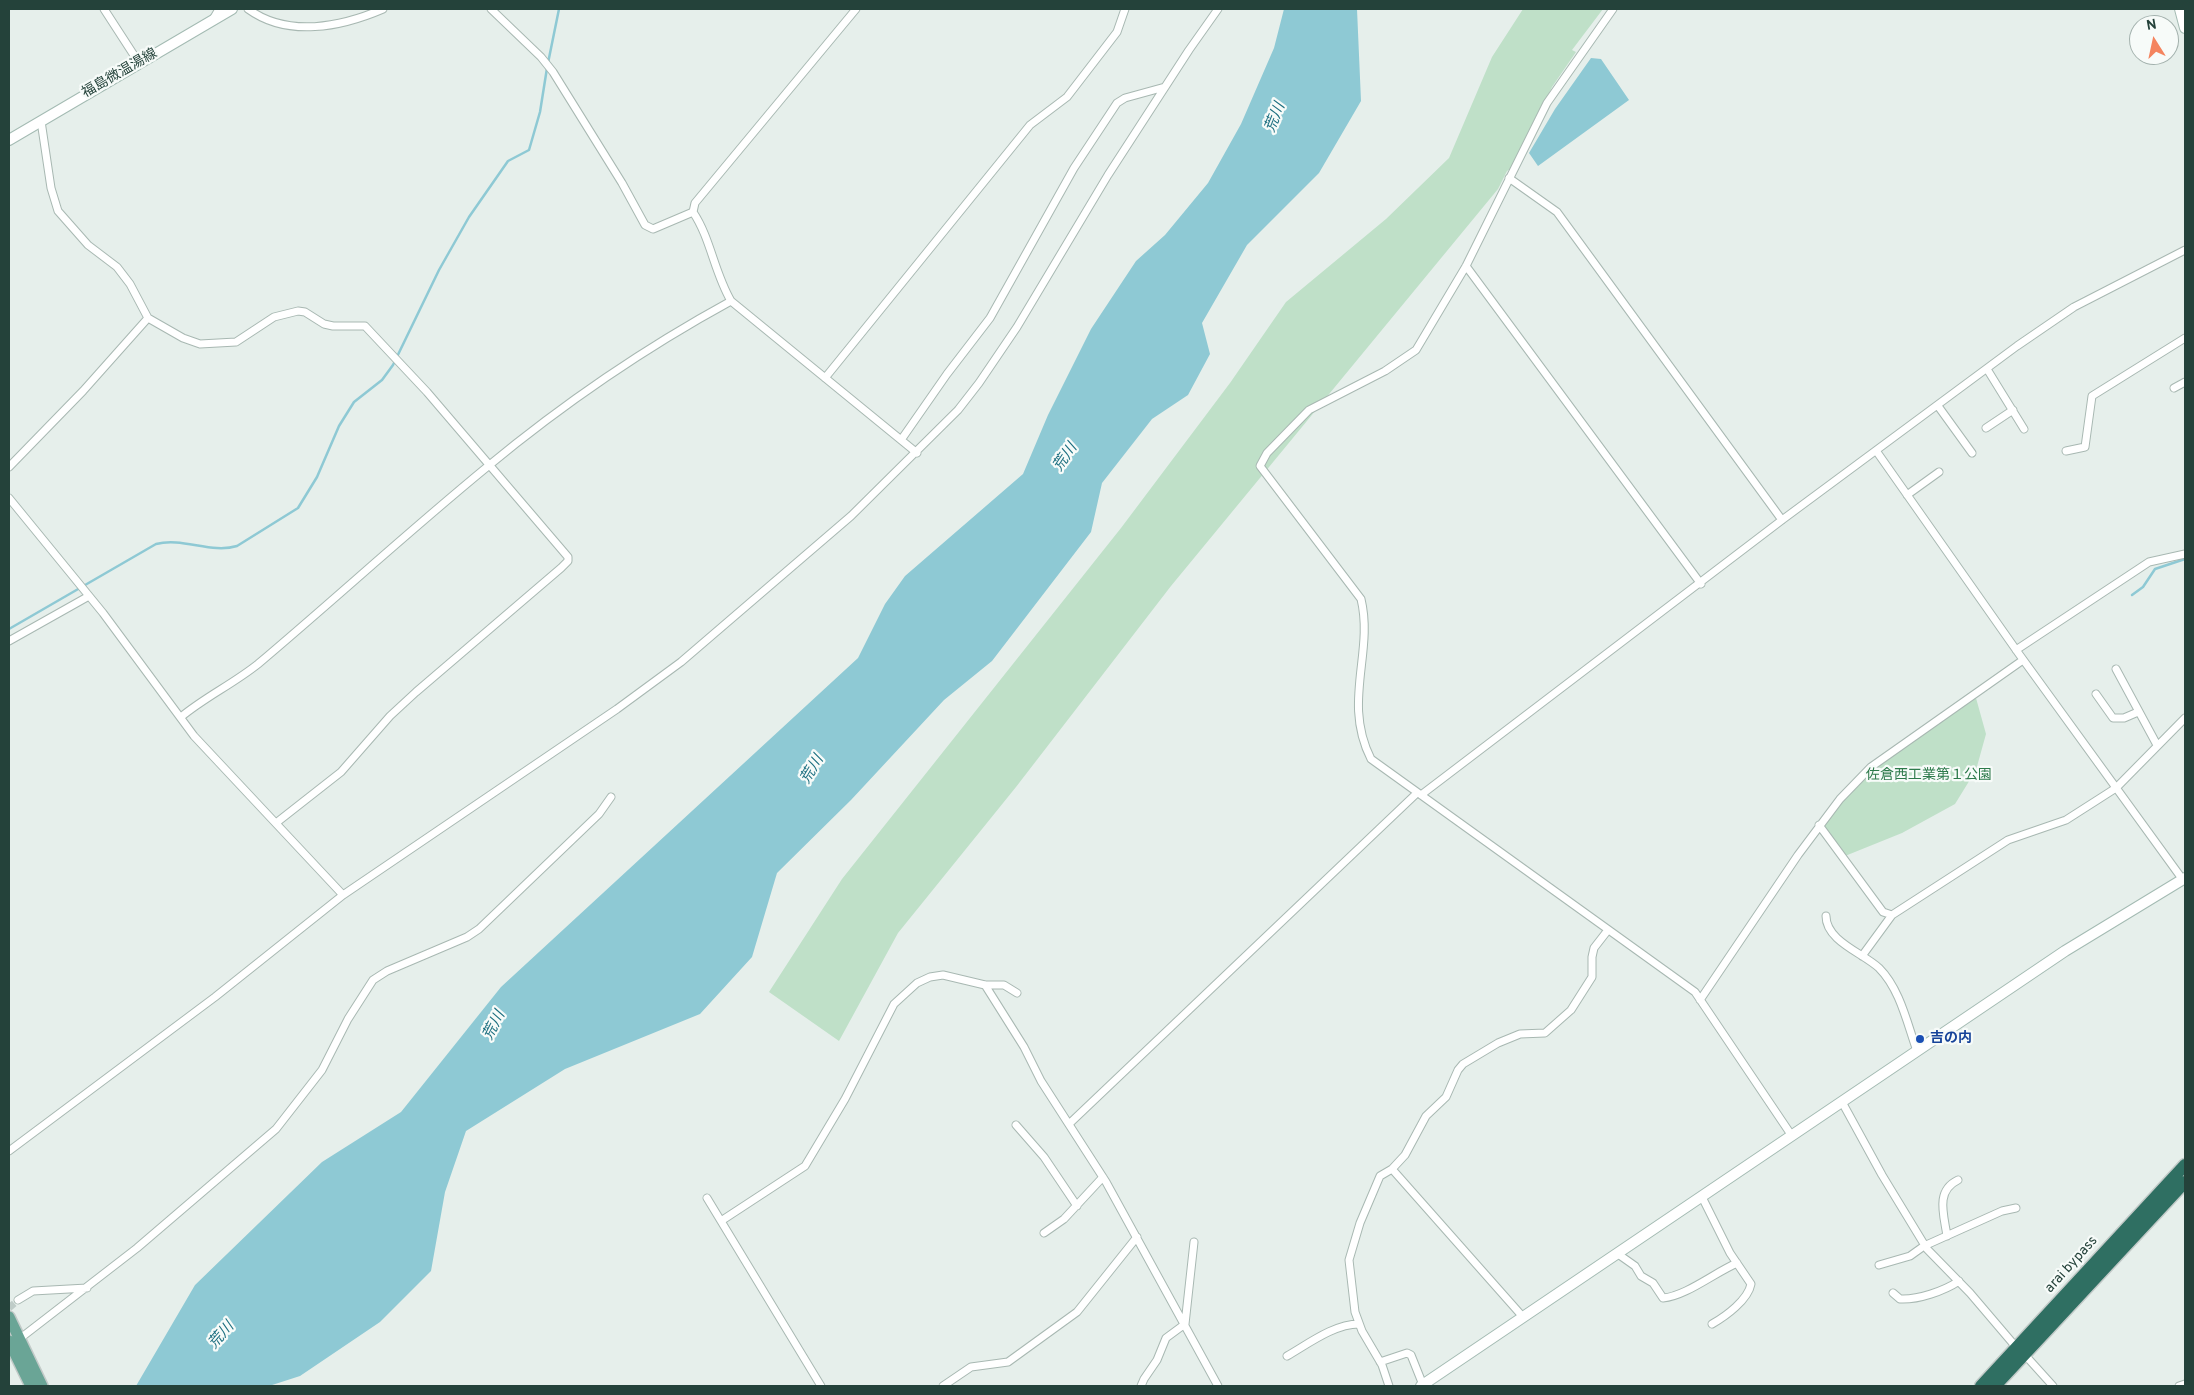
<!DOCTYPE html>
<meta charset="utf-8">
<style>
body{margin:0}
#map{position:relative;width:2194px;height:1395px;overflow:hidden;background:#e6efeb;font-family:Overpass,sans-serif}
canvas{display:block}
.frame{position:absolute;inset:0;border:10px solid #24423a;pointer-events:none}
.north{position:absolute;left:2129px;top:15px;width:50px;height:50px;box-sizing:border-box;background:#f7fbf9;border:1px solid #a3b1ad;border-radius:50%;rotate:350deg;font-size:14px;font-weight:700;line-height:20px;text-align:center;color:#24423a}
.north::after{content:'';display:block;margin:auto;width:18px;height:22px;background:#f4845f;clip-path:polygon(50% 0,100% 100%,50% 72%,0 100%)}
</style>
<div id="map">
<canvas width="2194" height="1395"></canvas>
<div class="frame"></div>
<div class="north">N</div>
</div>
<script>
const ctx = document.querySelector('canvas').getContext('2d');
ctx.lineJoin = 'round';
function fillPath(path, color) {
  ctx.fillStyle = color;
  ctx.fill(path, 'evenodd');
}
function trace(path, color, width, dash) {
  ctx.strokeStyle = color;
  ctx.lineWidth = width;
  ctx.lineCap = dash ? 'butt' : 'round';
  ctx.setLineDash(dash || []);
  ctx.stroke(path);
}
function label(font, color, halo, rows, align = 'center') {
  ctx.font = font + ' Overpass,"Noto Sans JP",sans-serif';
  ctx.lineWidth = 4.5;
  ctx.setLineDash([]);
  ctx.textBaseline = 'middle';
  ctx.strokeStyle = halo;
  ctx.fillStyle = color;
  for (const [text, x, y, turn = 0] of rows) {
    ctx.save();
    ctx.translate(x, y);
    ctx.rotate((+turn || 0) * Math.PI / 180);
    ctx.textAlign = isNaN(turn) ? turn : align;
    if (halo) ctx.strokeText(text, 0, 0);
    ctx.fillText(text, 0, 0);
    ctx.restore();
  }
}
fillPath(new Path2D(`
 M1523 9H1603L1572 50 1576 52 1552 87 1516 165 1507 171 1498 189 1171 586 1016 787 898 933 839 1041 769 992 842 879 1121 528 1230 383 1286 302 1386 219 1449 158 1492 57Z
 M1976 698 1986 734 1976 770 1955 804 1902 833 1845 856 1822 825 1844 798 1875 768Z`), '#bfe0c8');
fillPath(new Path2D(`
 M1284 9H1357L1361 101 1319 173 1247 245 1202 323 1210 354 1188 395 1152 419 1102 483 1091 532 992 661 944 700 851 800 777 873 752 957 700 1014 565 1069 466 1131 445 1192 431 1271 380 1322 300 1376 269 1386H136L195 1285 322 1162 401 1112 501 987 858 658 885 604 905 576 1023 474 1048 415 1091 329 1136 261 1165 235 1208 183 1241 124 1274 48Z
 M1591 58 1601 59 1629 100 1538 166 1529 153 1555 109Z`), '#8ec9d4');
trace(new Path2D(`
 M548 63 559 9
 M2132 595 2143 587 2155 569 2185 559
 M9 629 156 544C183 537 211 554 237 546L298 508 317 477 339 426 354 402 382 380 393 365 439 270 469 217 508 161 529 150 540 112 547 68`), '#8ec9d4', 2.5);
trace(new Path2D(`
 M9 1308 18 1300`), '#bfccc8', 7, [7, 3.5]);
const street = new Path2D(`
 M104 9 139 63
 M248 9C288 38 341 27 383 9
 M491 9 541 57 553 72 622 183 645 225 653 229 693 212C711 239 714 272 731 301L917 453
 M1613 9 1547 103 1466 266 1416 350 1385 371 1309 410 1267 453 1260 466 1361 599C1374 653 1342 702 1371 759L1695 992 1792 1136
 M212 21 219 9
 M41 121 51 188 58 211 88 245 117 267 130 284 148 318 183 338 200 344 236 342 274 317 298 311 305 312 324 324 333 326H365L427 392 568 557V561L561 568 416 692 390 716 341 772 276 823
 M1509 178 1557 212 1782 520
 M693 212 695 203 856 9
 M1466 266 1701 584
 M1987 369 2024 429
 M825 378 1030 125 1067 97 1117 32 1125 9
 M2174 388 2185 382
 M1938 406 1972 453
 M1986 428 2013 410
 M901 440 947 374 990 318 1074 168 1117 103 1125 98 1165 87
 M2066 451 2085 447 2092 396 2185 338
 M1877 452 2019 654 2183 880
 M9 467 83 391 148 318
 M1907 495 1939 472
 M9 498 103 613 194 736 343 895
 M9 641 89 596
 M2016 650 2149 562 2185 554
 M2116 669 2157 745
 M2096 694 2113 718H2124L2138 712
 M181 717C205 697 233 684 258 664 335 599 409 531 487 467 563 404 645 348 731 301
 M1421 795 1782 520 2017 346 2074 307 2185 250
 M1819 825 1883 912 1892 915 2008 840 2066 820 2116 788 2185 718
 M1826 916C1826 941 1863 953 1879 968 1900 989 1907 1023 1917 1051
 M1862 956 1892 915
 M985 985 1024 1047 1041 1081 1106 1182 1218 1386
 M1700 1000 1798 855 1840 799 1871 767 2023 660
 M1842 1102 1882 1175 1927 1249 1970 1293 2016 1347
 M1069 1124 1417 793
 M1016 1125 1044 1157 1077 1206
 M9 1151 215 997 343 895 617 709 681 662 851 516 958 410 979 383 1017 327 1108 175 1189 50 1218 9
 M1392 1169 1523 1317
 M1702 1197 1730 1253 1751 1284C1748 1300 1726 1316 1712 1324
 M707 1198 821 1386
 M721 1221 805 1166 845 1099 894 1004 917 983 930 977 943 975 985 985H1004L1017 993
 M1044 1233 1064 1219 1103 1177
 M1947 1236C1944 1215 1935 1191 1958 1180
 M1618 1254 1635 1266 1641 1276 1653 1283 1663 1298C1686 1296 1714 1273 1737 1263
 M1879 1265 1910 1256 1924 1246 2002 1211 2016 1208
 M1893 1293 1900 1299C1918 1300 1944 1291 1959 1281
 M18 1300 33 1291 87 1288
 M18 1340 137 1248 276 1129 322 1070 348 1019 373 980 387 971 467 937 479 929 599 814 611 797
 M2025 1355 2053 1386
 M1287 1356C1308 1344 1334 1324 1359 1324
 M1380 1362 1407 1353 1411 1355 1423 1385
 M943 1386 971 1367 1008 1362 1077 1312 1137 1237
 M1141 1386 1144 1379 1157 1360 1166 1338 1185 1324 1194 1242
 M1389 1386 1382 1365 1362 1331 1355 1312 1349 1260 1360 1223 1380 1176 1392 1169 1405 1155 1426 1116 1446 1097 1458 1070 1463 1064 1498 1043 1520 1034 1545 1033 1571 1010 1592 977V957L1594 948 1608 930
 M2179 1386 2185 1384`);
const secondary = new Path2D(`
 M2180 9 2185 28
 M9 140 232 9
 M1421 1386 2065 951 2185 878`);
const primary = new Path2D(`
 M9 1317 42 1386
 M9 1341 31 1386`);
const highway = new Path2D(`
 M1981 1386 2185 1165
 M1995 1386 2185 1182`);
trace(street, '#a8b8b2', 9);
trace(secondary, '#a4bbb3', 12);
trace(primary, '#c2cac8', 14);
trace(highway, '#c2cac8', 15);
trace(street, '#fff', 7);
trace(secondary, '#fff', 10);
trace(primary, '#6aa596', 11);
trace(highway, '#2f6f62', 12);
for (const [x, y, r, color] of [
 [1920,1039,5,"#1a4fb4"]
]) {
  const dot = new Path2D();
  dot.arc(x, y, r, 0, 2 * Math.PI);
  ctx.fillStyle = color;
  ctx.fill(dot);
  trace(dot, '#f7fbf9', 2);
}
label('14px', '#24423a', '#f7fbf9', [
 ["福島微温湯線",120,74,-30],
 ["arai bypass",2072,1265,-48]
]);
label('14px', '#2d7a4b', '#f7fbf9', [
 ["佐倉西工業第１公園",1929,776]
]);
label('bold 14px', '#164399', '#f7fbf9', [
 ["吉の内",1930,1039]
], 'left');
label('italic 15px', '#1c6f80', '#f7fbf9', [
 ["荒川",1276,118,-68],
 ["荒川",1066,458,-56],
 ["荒川",813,770,-59],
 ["荒川",495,1026,-63],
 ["荒川",222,1336,-49]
]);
</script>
